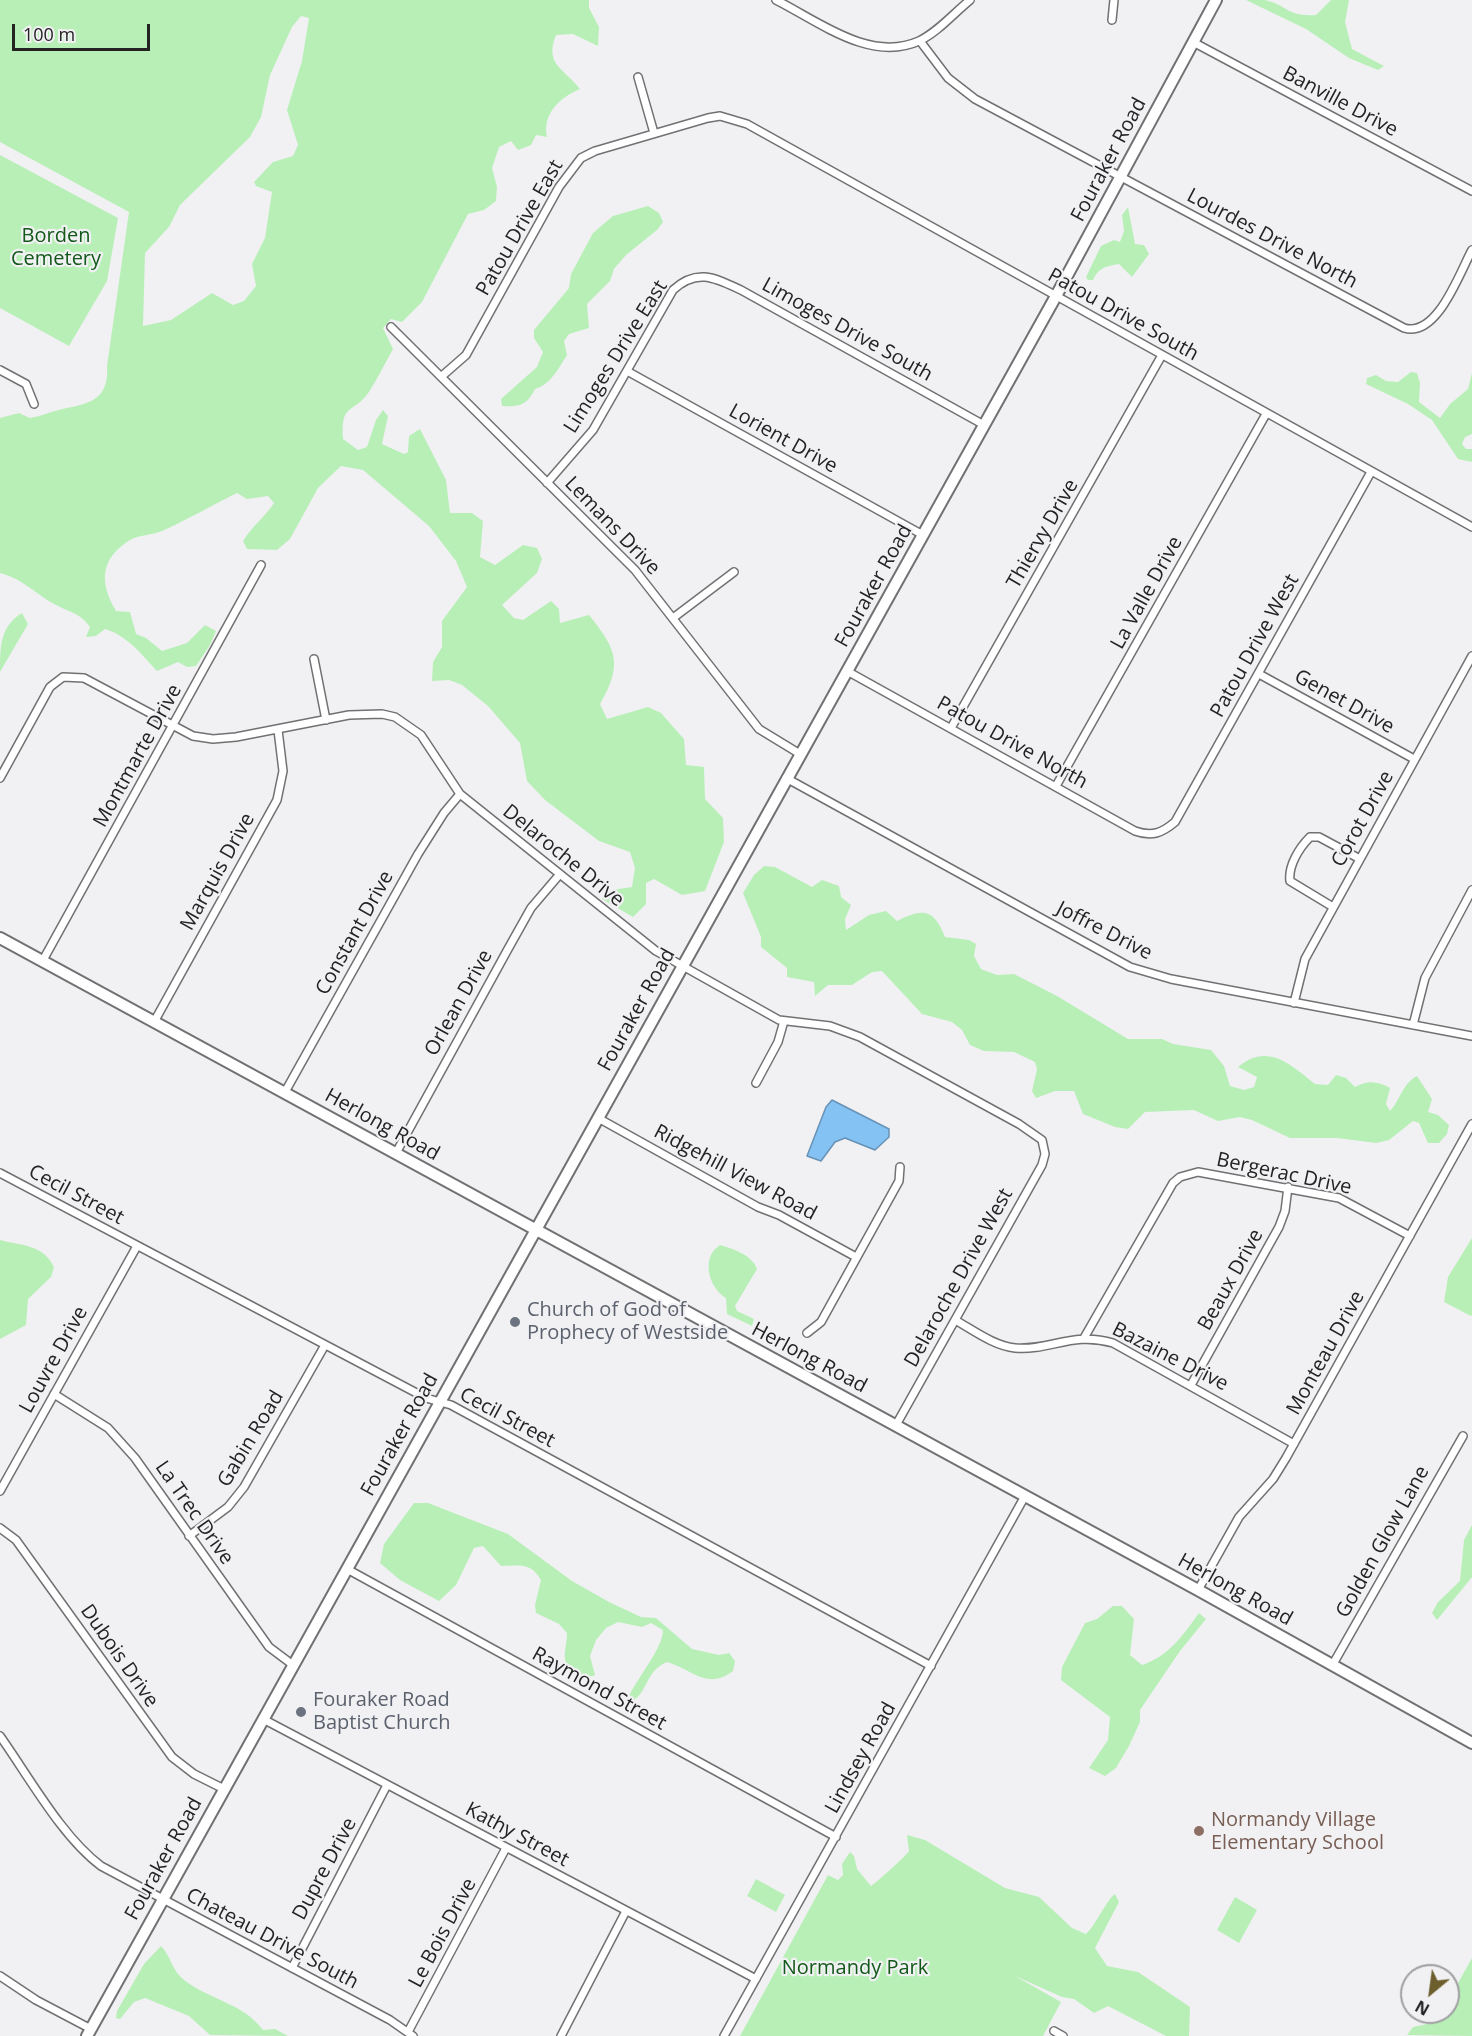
<!DOCTYPE html>
<style>
body{margin:0}
#map{position:relative;width:1472px;height:2036px;overflow:hidden;background:#f1f1f4;font-family:"Open Sans",sans-serif}
canvas{display:block}
.north{position:absolute;left:1400px;top:1964px;width:60px;height:60px;box-sizing:border-box;background:#f1f1f4;border:2px solid #9f9fa1;border-radius:50%;rotate:209deg;font-size:16px;font-weight:700;line-height:24px;text-align:center;color:#232324}
.north::after{content:'';display:block;margin:auto;width:21px;height:27px;background:#6d5f2d;clip-path:polygon(50% 0,100% 100%,50% 72%,0 100%)}
.scale{position:absolute;left:12px;top:24px;width:138px;height:27px;box-sizing:border-box;border:3px solid #232324;border-top:0;padding-left:8px;font-size:18px;line-height:21px;white-space:nowrap;color:#232324;-webkit-text-stroke:4px #f1f1f4;paint-order:stroke}
</style>
<div id="map">
<canvas width="1472" height="2036"></canvas>
<div class="north">N</div>
<div class="scale">100 m</div>
</div>
<script>
const ctx = document.querySelector('canvas').getContext('2d');
ctx.lineJoin = 'round';
function fillPath(path, color) {
  ctx.fillStyle = color;
  ctx.fill(path, 'evenodd');
}
function trace(path, color, width, dash) {
  ctx.strokeStyle = color;
  ctx.lineWidth = width;
  ctx.lineCap = dash ? 'butt' : 'round';
  ctx.setLineDash(dash || []);
  ctx.stroke(path);
}
function label(font, color, halo, rows, align = 'center') {
  ctx.font = font + ' "Open Sans",sans-serif';
  ctx.lineWidth = 4.5;
  ctx.setLineDash([]);
  ctx.textBaseline = 'middle';
  ctx.strokeStyle = halo;
  ctx.fillStyle = color;
  for (const [text, x, y, turn = 0] of rows) {
    ctx.save();
    ctx.translate(x, y);
    ctx.rotate((+turn || 0) * Math.PI / 180);
    ctx.textAlign = isNaN(turn) ? turn : align;
    if (halo) ctx.strokeText(text, 0, 0);
    ctx.fillText(text, 0, 0);
    ctx.restore();
  }
}
fillPath(new Path2D(`
 M0 0H589V8L599 27 598 46 573 34 556 35C544 65 564 68 580 89 561 97 542 113 547 137L536 135 531 145 518 150 511 141 499 147 492 168 497 187 496 201 484 210 468 214 422 302 402 322 391 319 383 328 393 349C385 363 378 378 369 392 354 414 340 402 343 439L358 450 367 447 376 420 383 410 388 416 382 444 404 454 408 452 409 436 420 429 446 480 450 513H472L483 521 480 557 495 565 523 545 537 548 542 559 537 573 502 605 514 618 523 620 551 601 559 609 560 623 589 615C617 650 623 664 600 704L607 719 648 707 661 713 684 739 686 765 704 767 705 799 723 818 724 842 705 891 682 895 654 879 646 883V904L633 917 602 899 605 891 632 887 635 868 630 852 599 841 545 800 527 781 520 743 488 706 462 685 449 680 432 681 433 662 442 647V621L467 587 456 561 429 526 363 470 341 466 318 488 290 539 277 550 247 549 243 541C252 526 265 517 274 503L268 496 247 499 237 493C212 505 187 520 162 531 152 535 139 535 130 540 100 559 99 582 116 611L130 612 136 634 146 638 162 651 187 643 205 625 216 631 210 645 196 666 187 667 178 662 157 671C141 654 128 636 105 629L96 636 86 637 90 627C81 614 72 613 58 606 37 596 24 579 0 573V418L19 413 30 418C42 416 55 410 67 408 94 403 109 396 107 366L129 212 0 142ZM301 16 309 18 302 61 287 110 298 145 293 156 273 162 254 182 256 186 272 192 265 238 252 264 256 286 244 301 233 305 212 293 171 320 143 326 145 253 169 227 180 205 250 137 261 117 270 75 292 27Z
 M1246 0C1252 0 1259 0 1265 0 1287 5 1287 17 1316 15L1331 0H1349L1345 22 1352 49 1384 66 1378 70 1349 58 1306 29Z
 M0 155 118 218 107 281 69 346 0 308Z
 M648 206 659 213 663 222 657 230 626 255 614 269 610 281 587 304 589 328 569 334 564 341 567 355C559 368 550 385 535 389 527 405 520 407 502 406L501 399 537 367 543 352 534 338V330L569 288 571 274 593 233 613 216Z
 M1128 207 1135 244 1144 245 1149 254 1132 277 1119 264C1106 266 1098 268 1093 280H1088L1086 277 1101 246 1114 240 1120 242 1124 231 1122 215Z
 M1411 372 1417 373 1420 383 1419 402 1440 418 1450 404 1468 389 1472 373V434L1465 437 1462 444 1466 449H1472V462L1458 459 1432 420 1408 404 1366 384 1367 378 1376 375 1386 381 1398 382Z
 M22 613 28 624 0 672C0 647 0 626 22 613Z
 M764 866 775 867 812 887 822 880 839 886 841 897 851 905 845 919 846 930 869 915 886 911 897 921C922 908 934 908 945 937L969 940 976 944 974 956 981 969 997 975 1014 974 1057 996 1128 1039H1162L1173 1044 1211 1050 1224 1066 1230 1086 1244 1090 1254 1087 1257 1077 1238 1067C1268 1042 1291 1065 1315 1084L1328 1085 1336 1075 1346 1078 1355 1087C1367 1080 1378 1081 1390 1088L1386 1104 1390 1111C1401 1099 1402 1084 1417 1076L1432 1099 1428 1112 1438 1115 1449 1125 1447 1134 1439 1143H1428L1419 1123 1413 1121 1389 1140 1376 1143 1337 1138H1290L1252 1120 1240 1117 1218 1121 1194 1110 1145 1112 1128 1129 1115 1127 1083 1114 1074 1091H1055L1036 1098 1032 1091 1037 1069 1035 1062 1014 1052 984 1051 970 1045 962 1030 952 1022 922 1014 882 971 872 972 852 985H828L815 996 814 982 787 977V968L761 947V937L743 893 754 875Z
 M1472 1238V1315L1471 1316 1444 1302 1448 1277Z
 M0 1240C22 1246 43 1244 54 1267L51 1277 28 1299 26 1325 0 1339Z
 M720 1245C734 1249 752 1255 757 1269L735 1306 737 1311 754 1319 752 1326 727 1314 726 1298C709 1288 700 1258 720 1245Z
 M414 1503H428L508 1534 572 1581 609 1602 641 1617 656 1618 692 1649 719 1655 729 1653 735 1661 733 1671C707 1691 692 1669 667 1662 645 1671 648 1693 632 1701L628 1698C637 1678 663 1648 663 1630L651 1623 642 1627 618 1622 606 1628 596 1640 590 1656 595 1675C583 1681 566 1674 565 1659 564 1651 567 1642 567 1633L559 1624 536 1613 535 1605 541 1580C530 1562 520 1566 501 1566L483 1546 474 1548 456 1585 439 1601 400 1580 380 1563 384 1544Z
 M1472 1525V1577L1437 1620 1432 1613 1438 1602 1460 1581 1464 1540Z
 M1113 1606H1122L1134 1619 1130 1655 1142 1665C1169 1656 1183 1635 1199 1613L1206 1619 1180 1651 1140 1710V1722L1129 1746 1116 1768 1105 1776 1089 1768 1108 1740 1110 1717 1061 1680 1062 1667 1085 1623 1097 1619Z
 M907 1835 925 1840 1005 1888 1039 1897 1072 1928 1086 1934C1096 1925 1107 1899 1115 1894L1119 1902 1095 1948 1107 1966 1138 1972 1190 2007 1189 2036H1166L1108 2006 1094 2013 1074 1999 1062 1997 1015 1976 1061 2002 1043 2036H740L828 1875 838 1880 843 1875 842 1864 850 1852 854 1856 857 1869 871 1886C875 1884 907 1855 909 1851Z
 M756 1879 785 1895 776 1912 747 1896Z
 M1235 1897 1257 1910 1239 1943 1217 1930Z
 M161 1946C171 1956 172 1971 184 1980 210 2000 243 2003 263 2030L275 2029 288 2036 210 2035 189 2016 145 1998 134 2002 120 2019 116 2018 117 2011 144 1964Z
 M1472 1958V2036L1407 2035 1413 2027 1427 2024 1440 2012H1448V2001Z`), '#b8efb7');
const water = new Path2D(`
 M832 1100 889 1129V1137L875 1150 845 1138 835 1142 821 1161 807 1156 826 1107Z`);
fillPath(water, '#84c2f3');
trace(water, '#6792b5', 1.5);
const street = new Path2D(`
 M776 0C818 21 870 63 919 41 938 32 954 13 970 0
 M1112 20 1114 0
 M920 41 948 78 975 99 1404 328C1437 338 1459 274 1472 250
 M1193 42 1472 191
 M638 77 654 133
 M391 327 635 570 759 729 800 754
 M0 370 26 384 34 404
 M627 371 923 535
 M442 376 466 355 559 187 581 158 595 151 708 118 720 116 747 124 1472 527
 M547 483 593 430 673 290C697 268 715 278 741 290L984 425
 M673 618 734 572
 M314 659 326 720
 M847 671 1135 831C1152 837 1162 833 1175 822L1371 472
 M1259 674 1414 759
 M951 728 1162 355
 M0 778 50 687 63 677 84 678 193 736 213 739 236 737 349 715 382 714 395 717 421 735 460 794 656 951 779 1020 830 1026 860 1037 1019 1124 1042 1140 1045 1154 1042 1165 896 1425
 M786 778 1130 967 1171 979 1472 1036
 M1056 786 1266 414
 M1333 907 1290 881C1288 866 1299 848 1310 837H1319L1360 859
 M42 962 261 565
 M1294 1003 1305 959 1472 656
 M154 1022 277 800 283 771 278 730
 M1413 1025 1425 978 1472 890
 M756 1083 778 1042 784 1021
 M285 1092 418 854 444 813 460 794
 M598 1118 758 1207 779 1215 856 1257
 M396 1153 508 949 531 908 560 874
 M0 1173 426 1398 451 1405 931 1666
 M955 1320C973 1330 994 1346 1015 1348 1050 1351 1073 1331 1113 1343L1294 1444
 M807 1333 821 1322 899 1181 900 1167
 M1084 1338 1173 1183 1180 1177 1198 1172 1339 1198 1410 1236
 M1191 1385 1279 1227 1285 1211 1288 1187
 M54 1394 108 1428 135 1458 269 1647 293 1665
 M0 1491 137 1246
 M0 1528 16 1540 172 1757 194 1774 224 1789
 M189 1536 228 1507 244 1487 325 1345
 M347 1569 836 1837
 M1198 1590 1239 1517 1273 1479 1286 1458 1472 1124
 M1333 1664 1463 1436
 M263 1719 756 1979
 M0 1736C29 1777 62 1837 101 1866L390 2020 413 2036
 M292 1968 387 1785
 M0 1976 36 2000 91 2029
 M1054 2031 1063 2036
 M408 2032 506 1848
 M561 2036 626 1911
 M724 2036 1025 1496`);
const secondary = new Path2D(`
 M0 938 1198 1590 1472 1743
 M87 2036 1056 296 1216 0`);
trace(street, '#717173', 10);
trace(secondary, '#717173', 14);
trace(street, '#fff', 7);
trace(secondary, '#fff', 10);
for (const [x, y, r, color] of [
 [515,1322,6,"#6b7280"],
 [301,1712,6,"#6b7280"],
 [1199,1831,6,"#8d6e63"]
]) {
  const dot = new Path2D();
  dot.arc(x, y, r, 0, 2 * Math.PI);
  ctx.fillStyle = color;
  ctx.fill(dot);
  trace(dot, '#f1f1f4', 2);
}
label('20px', '#232324', '#f1f1f4', [
 ["Banville Drive",1340,102,28],
 ["Fouraker Road",1109,160,-62],
 ["Patou Drive East",520,228,-60],
 ["Lourdes Drive North",1272,239,28],
 ["Patou Drive South",1123,315,29],
 ["Limoges Drive South",847,330,29],
 ["Limoges Drive East",616,357,-58],
 ["Lorient Drive",783,439,29],
 ["Lemans Drive",612,526,46],
 ["Thiervy Drive",1043,534,-60],
 ["Fouraker Road",874,586,-61],
 ["La Valle Drive",1147,593,-61],
 ["Patou Drive West",1255,646,-61],
 ["Genet Drive",1344,702,29],
 ["Patou Drive North",1012,743,29],
 ["Montmarte Drive",138,756,-61],
 ["Corot Drive",1363,819,-61],
 ["Delaroche Drive",563,856,39],
 ["Marquis Drive",218,872,-61],
 ["Joffre Drive",1104,931,27],
 ["Constant Drive",355,933,-61],
 ["Orlean Drive",459,1003,-61],
 ["Fouraker Road",637,1010,-61],
 ["Herlong Road",382,1125,29],
 ["Ridgehill View Road",735,1173,28],
 ["Bergerac Drive",1284,1174,12],
 ["Cecil Street",76,1195,28],
 ["Delaroche Drive West",959,1278,-61],
 ["Beaux Drive",1231,1280,-61],
 ["Monteau Drive",1326,1353,-61],
 ["Bazaine Drive",1170,1357,27],
 ["Herlong Road",809,1358,28],
 ["Louvre Drive",54,1360,-61],
 ["Cecil Street",507,1418,28],
 ["Fouraker Road",400,1435,-61],
 ["Gabin Road",251,1439,-59],
 ["La Trec Drive",194,1513,55],
 ["Golden Glow Lane",1383,1542,-61],
 ["Herlong Road",1235,1590,29],
 ["Dubois Drive",119,1656,55],
 ["Raymond Street",599,1689,29],
 ["Lindsey Road",861,1758,-61],
 ["Kathy Street",517,1835,28],
 ["Fouraker Road",164,1859,-61],
 ["Dupre Drive",325,1869,-62],
 ["Le Bois Drive",443,1933,-62],
 ["Chateau Drive South",272,1939,28]
]);
label('20px', '#135919', '#f1f1f4', [
 ["Borden",56,236],
 ["Cemetery",56,259],
 ["Normandy Park",855,1968]
]);
label('20px', '#5b616d', '#f1f1f4', [
 ["Church of God of",527,1310],
 ["Prophecy of Westside",527,1333],
 ["Fouraker Road",313,1700],
 ["Baptist Church",313,1723]
], 'left');
label('20px', '#785e54', '#f1f1f4', [
 ["Normandy Village",1211,1820],
 ["Elementary School",1211,1843]
], 'left');
</script>
